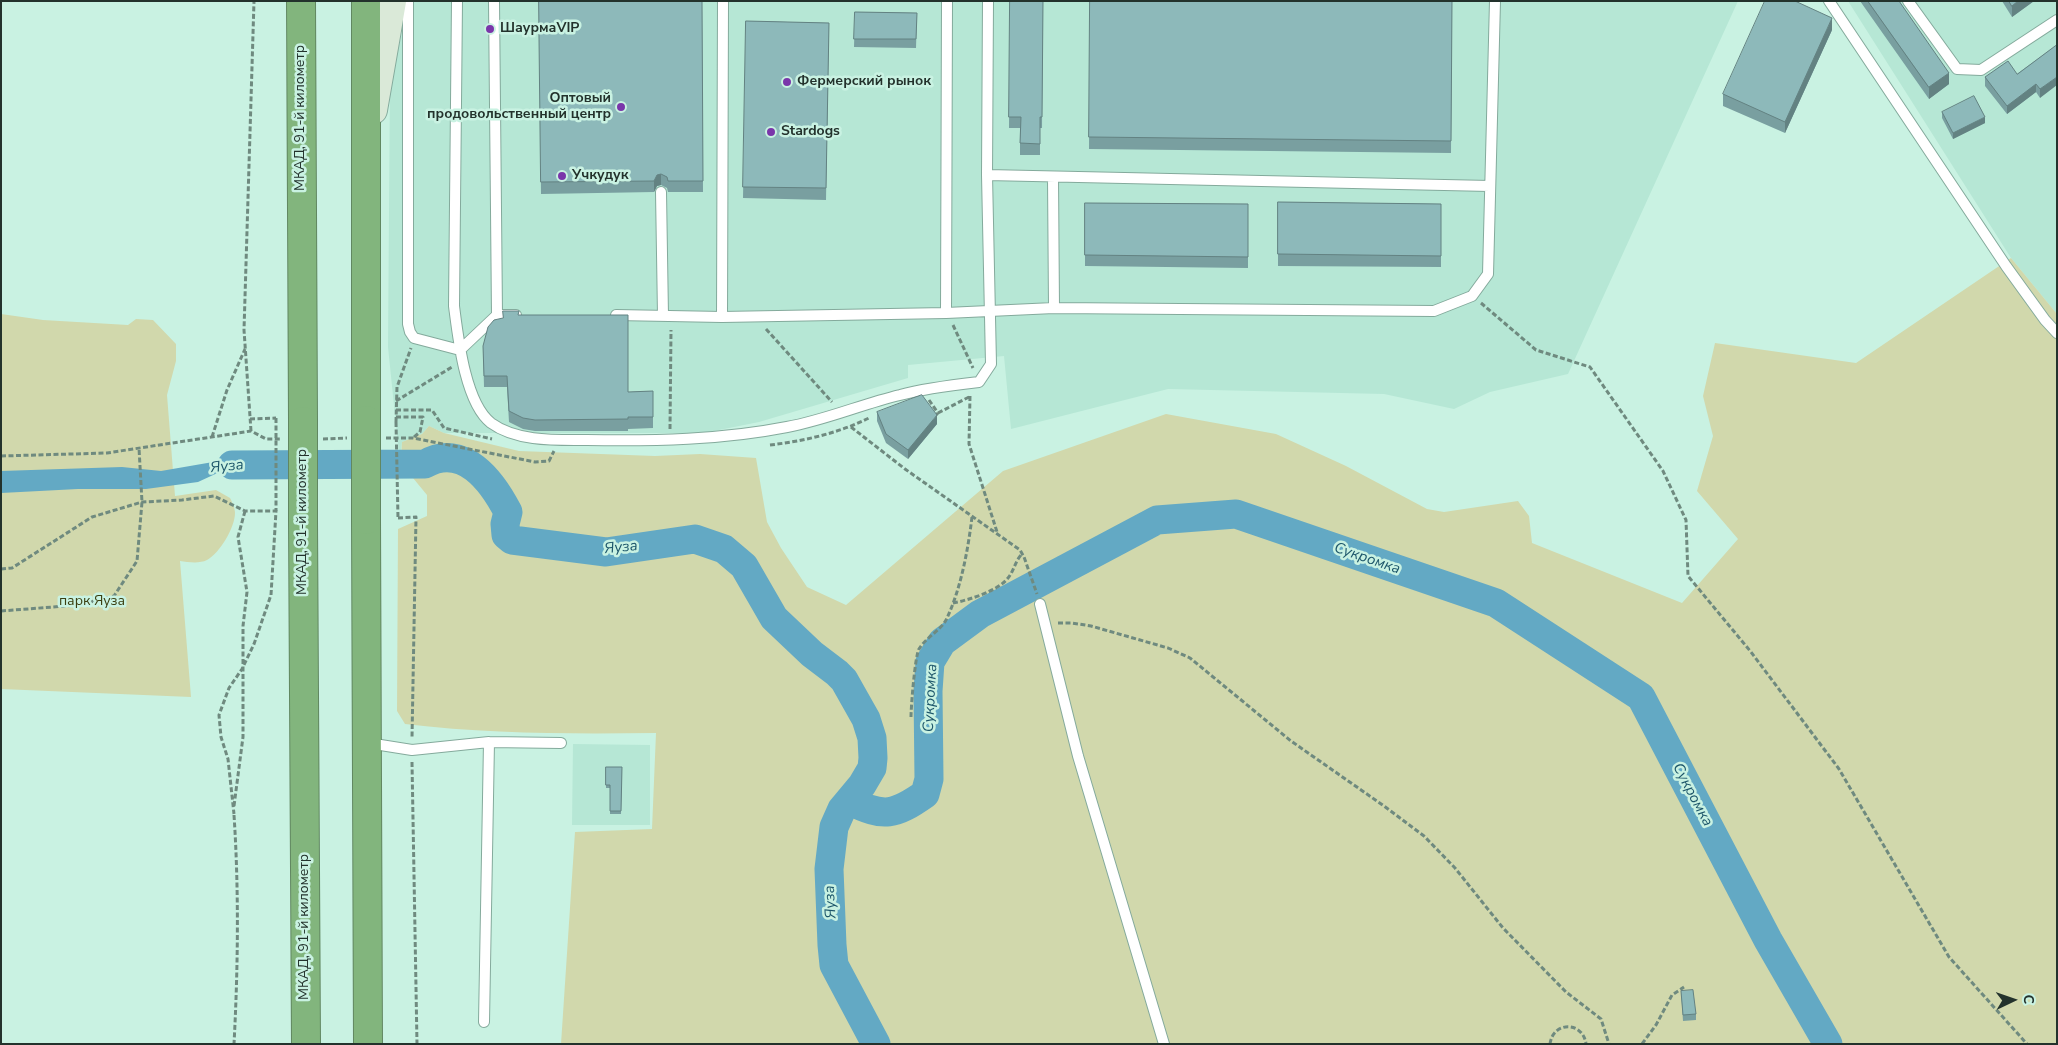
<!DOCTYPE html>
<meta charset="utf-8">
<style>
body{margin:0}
#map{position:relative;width:2058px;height:1045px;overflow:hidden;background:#c9f2e2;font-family:"Nunito Sans",sans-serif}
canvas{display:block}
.frame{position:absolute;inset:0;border:2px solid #23322c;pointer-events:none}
.north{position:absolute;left:1988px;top:975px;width:50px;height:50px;-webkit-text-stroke:4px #c9f2e2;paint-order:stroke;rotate:87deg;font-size:14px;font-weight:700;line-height:20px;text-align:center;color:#23322c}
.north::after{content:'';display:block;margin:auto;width:18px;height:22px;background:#23322c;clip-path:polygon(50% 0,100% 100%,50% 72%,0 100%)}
</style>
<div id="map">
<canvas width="2058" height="1045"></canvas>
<div class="frame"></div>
<div class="north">С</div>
</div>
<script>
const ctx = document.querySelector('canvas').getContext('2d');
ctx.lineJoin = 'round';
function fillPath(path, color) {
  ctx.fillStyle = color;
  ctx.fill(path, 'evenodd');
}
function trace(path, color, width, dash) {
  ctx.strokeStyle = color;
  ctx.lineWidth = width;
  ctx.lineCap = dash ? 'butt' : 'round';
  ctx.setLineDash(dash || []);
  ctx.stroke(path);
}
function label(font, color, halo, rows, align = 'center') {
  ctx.font = font + ' "Nunito Sans",sans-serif';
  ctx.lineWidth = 5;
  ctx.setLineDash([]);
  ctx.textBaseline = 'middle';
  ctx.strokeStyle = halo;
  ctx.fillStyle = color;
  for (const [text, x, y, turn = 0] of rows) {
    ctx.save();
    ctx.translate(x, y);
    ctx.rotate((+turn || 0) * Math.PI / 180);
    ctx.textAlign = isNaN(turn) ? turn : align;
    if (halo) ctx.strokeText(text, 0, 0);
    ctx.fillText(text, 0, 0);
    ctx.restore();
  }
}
fillPath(new Path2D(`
 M410 1H1738L1568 374 1490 392 1454 409 1384 394 1168 389 1011 429 1004 356 908 365V378L759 422 704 433H444L429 426 422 434 402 442 400 464 388 347 390 81Z
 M1848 1H2057V314L2011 258Z
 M573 744 650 745V825H572Z`), '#b6e7d5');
fillPath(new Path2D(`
 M2011 258 2057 314V1044H561L575 832 652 829 656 733C572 734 488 734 405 724L397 711 398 529 427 516V495L413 478 400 477 402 442 422 434 429 426 444 433 519 451 655 456 700 454 756 458 767 522 781 548 807 587 846 605 1003 471 1166 414 1276 434 1346 466 1427 509 1444 512 1518 501 1529 516 1532 543 1682 603 1738 539 1697 491 1713 436 1703 396 1715 343 1856 363Z
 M1 314 43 320 128 325 136 319 153 320 176 344V361L167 395 175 496 216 490 230 498C232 502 235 508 235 513 235 527 220 553 207 560 199 564 188 562 180 561L191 697 1 689Z`), '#d1d8ac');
fillPath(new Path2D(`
 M242 457 254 460 272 459 271 475 258 471 245 474 224 470 198 482 146 489H78L1 493V471L122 467 161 471Z`), '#63a9c4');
trace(new Path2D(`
 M232 465 425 464C463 442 492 481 508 512L505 524 506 535 512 540 606 552 695 539 724 549 744 566 774 618 812 654 837 673 844 680 866 719 872 738 873 758 872 768 862 785 842 809 834 827 829 869 832 945 834 965 876 1044
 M850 801C884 818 895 815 925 794L929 779 928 691 930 662 942 642 980 614 1157 520 1236 514 1496 603 1641 697 1768 940 1828 1044`), '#63a9c4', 29);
const lane = new Path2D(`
 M408 1V324L410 332 414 338 460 350
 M457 1 454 306C458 337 465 403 491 423 517 442 557 440 587 440 655 441 721 440 787 427 826 420 862 404 900 395 926 388 953 385 979 382L991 364 987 175 988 1
 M1829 1 2006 266 2045 320 2057 333
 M1908 1 1957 69 1981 70 2057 20
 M987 175 1490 186
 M1053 178 1054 308
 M661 192 663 316
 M946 313 947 1
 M497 315H516
 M616 315 722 317 946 313 1054 308 1434 311 1472 296 1488 274 1495 1
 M722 317 723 1
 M460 350 497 315 494 1
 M1040 604 1078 756 1164 1044
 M368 743 412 750 489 742 561 743
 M484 1022 489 742`);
const secondary = new Path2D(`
 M373 110 392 1`);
const highway = new Path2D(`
 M301 1 303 421
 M366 1V420
 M303 520 306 1044
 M366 520 368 1044`);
trace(lane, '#84aa9c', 12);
trace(secondary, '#84aa9c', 30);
trace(highway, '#618761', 30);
trace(new Path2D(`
 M1481 303 1536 350 1590 367 1663 471 1686 520 1688 576 1751 652 1839 769 1949 957 2027 1044
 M953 325 973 368
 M766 329 832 402
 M970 396 969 444 998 535
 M929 400 938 413 935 416
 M396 401 452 367
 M396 410H432L444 428 492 439
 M938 413 969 397
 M396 417H423L420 432 413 438
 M250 419 276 418
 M396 422 397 387 411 348
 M851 427 905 469 1020 550 1024 557 1037 594
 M670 429 671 330
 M251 431 244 330 254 1
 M212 437 227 390 245 349
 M386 438H413L535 462 549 461 554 451
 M323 439 347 438
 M770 445C804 441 839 433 869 418
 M1 456 107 453 251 431 266 439H282
 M398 518 416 517 412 738
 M1 569 12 568 92 517 142 502 182 500 214 496 245 511H276L271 595 254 644 242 669 229 688 219 715 221 737 228 759 234 814
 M953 603C969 600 998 591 1008 578 1014 571 1015 561 1022 554
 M1 611 79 605 114 596 137 561 142 502 139 448
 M1058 623H1072L1091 626 1168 648 1190 658 1291 741 1384 806 1424 836 1455 868 1503 928 1566 992 1601 1019 1609 1044
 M911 717C911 707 915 656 919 649 926 637 942 630 947 618 961 588 968 550 972 517
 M412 762 417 1044
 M234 806 243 737V626L247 592 238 537 245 511
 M234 815C239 891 238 968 234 1044
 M1550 1044C1553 1021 1583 1021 1586 1044
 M1642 1044 1656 1025 1672 995 1684 987`), '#6f8a7f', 3, [5, 2.5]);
trace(lane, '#fff', 10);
trace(secondary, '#dae9d8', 28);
trace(highway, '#82b57d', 28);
const highwayBridge = new Path2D(`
 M366 420V520
 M303 421V520`);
trace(highwayBridge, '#618761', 30, []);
trace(new Path2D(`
 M276 418V511
 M396 422 398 518`), '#6f8a7f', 3, [5, 2.5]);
trace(highwayBridge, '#82b57d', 28);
fillPath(new Path2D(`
 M539 1H702L703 192H668L667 188 661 185 657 186 654 192 541 194Z
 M1010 1H1043L1042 128H1040V155H1020V128H1009Z
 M1090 1H1452L1451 153 1089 149Z
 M1860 1H1899L1949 84 1929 99Z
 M2002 1H2034L2012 17Z
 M855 12 917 13 916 48 854 47Z
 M746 21 829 23 826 200 743 198Z
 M1832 30 1785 133 1723 106V94Z
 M2057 45 2040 98 2036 92 2007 114 1985 86V77L2017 74Z
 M1942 112 1985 123 1953 139 1942 118Z
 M1278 202 1441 204V267L1278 266Z
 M1085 203 1248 204V268L1085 266Z
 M519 315 628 392 653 391V428L628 429V431H535L523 429 509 422 507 387H484L483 346Z
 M877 412 937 424 908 459 886 443 877 421Z
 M606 767H622L621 814H610V788H606Z
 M1681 991 1696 1014V1020L1683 1021Z`), '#799fa0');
fillPath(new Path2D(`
 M2018 1H2034L2012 17V6Z
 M1832 18V30L1785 133V122Z
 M1949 73V84L1929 99V87Z
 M2057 77V85L2040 98V89Z
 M2036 84V92L2007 114V106Z
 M1985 117V123L1953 139V133Z
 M661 174V185L657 186 654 192V181L657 175Z
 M937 415V424L908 459V450Z`), '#638282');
const building = new Path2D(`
 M539 1H702L703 181H668L667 177 661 174 657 175 654 181 541 182Z
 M1010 1H1043L1042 117H1040V144L1020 143 1021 117H1009Z
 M1090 1H1452L1451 141 1089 137Z
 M1765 1H1795L1832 18 1785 122 1723 94Z
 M1868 1H1899L1949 73 1929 87Z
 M2009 1H2018L2012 6Z
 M855 12 917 13 916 39H854Z
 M746 21 829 23 826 188 743 187Z
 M2057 45V77L2040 89 2036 84 2007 106 1985 77 2008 61 2017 74Z
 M1974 96 1985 117 1953 133 1942 112Z
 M1278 202 1441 204V256L1278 254Z
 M1085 203 1248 204V257L1085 255Z
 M503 311H519L518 315H628V392L653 391V417H628V419L535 420 523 418 509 411 507 376H484L483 346 488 327 494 320 503 318Z
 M922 395 937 415 908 450 886 434 877 412Z
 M606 767H622L621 811H610V785H606Z
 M1693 990 1696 1014 1683 1015 1681 991Z`);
fillPath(building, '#8db9ba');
trace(building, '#638282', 1);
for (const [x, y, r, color] of [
 [490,29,5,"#7a36aa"],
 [787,82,5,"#7a36aa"],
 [621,107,5,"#7a36aa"],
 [771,132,5,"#7a36aa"],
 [562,176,5,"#7a36aa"]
]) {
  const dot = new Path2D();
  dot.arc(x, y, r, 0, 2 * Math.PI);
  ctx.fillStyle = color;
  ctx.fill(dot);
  trace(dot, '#c9f2e2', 2);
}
label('bold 14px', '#23322c', '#c9f2e2', [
 ["ШаурмаVIP",500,29],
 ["Фермерский рынок",797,82],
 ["Оптовый",611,99,"right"],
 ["продовольственный центр",611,115,"right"],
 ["Stardogs",781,132],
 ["Учкудук",572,176]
], 'left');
label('14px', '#23322c', '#c9f2e2', [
 ["МКАД, 91-й километр",301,118,-90],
 ["МКАД, 91-й километр",303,522,-90],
 ["МКАД, 91-й километр",305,927,-90]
]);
label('14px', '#3b3f11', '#c9f2e2', [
 ["парк Яуза",92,602]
]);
label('italic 15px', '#1d566a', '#c9f2e2', [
 ["Яуза",227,467,-6],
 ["Яуза",621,548,-6],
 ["Сукромка",1367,559,19],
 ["Сукромка",931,698,-87],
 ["Сукромка",1692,795,62],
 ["Яуза",831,902,-93]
]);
</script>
